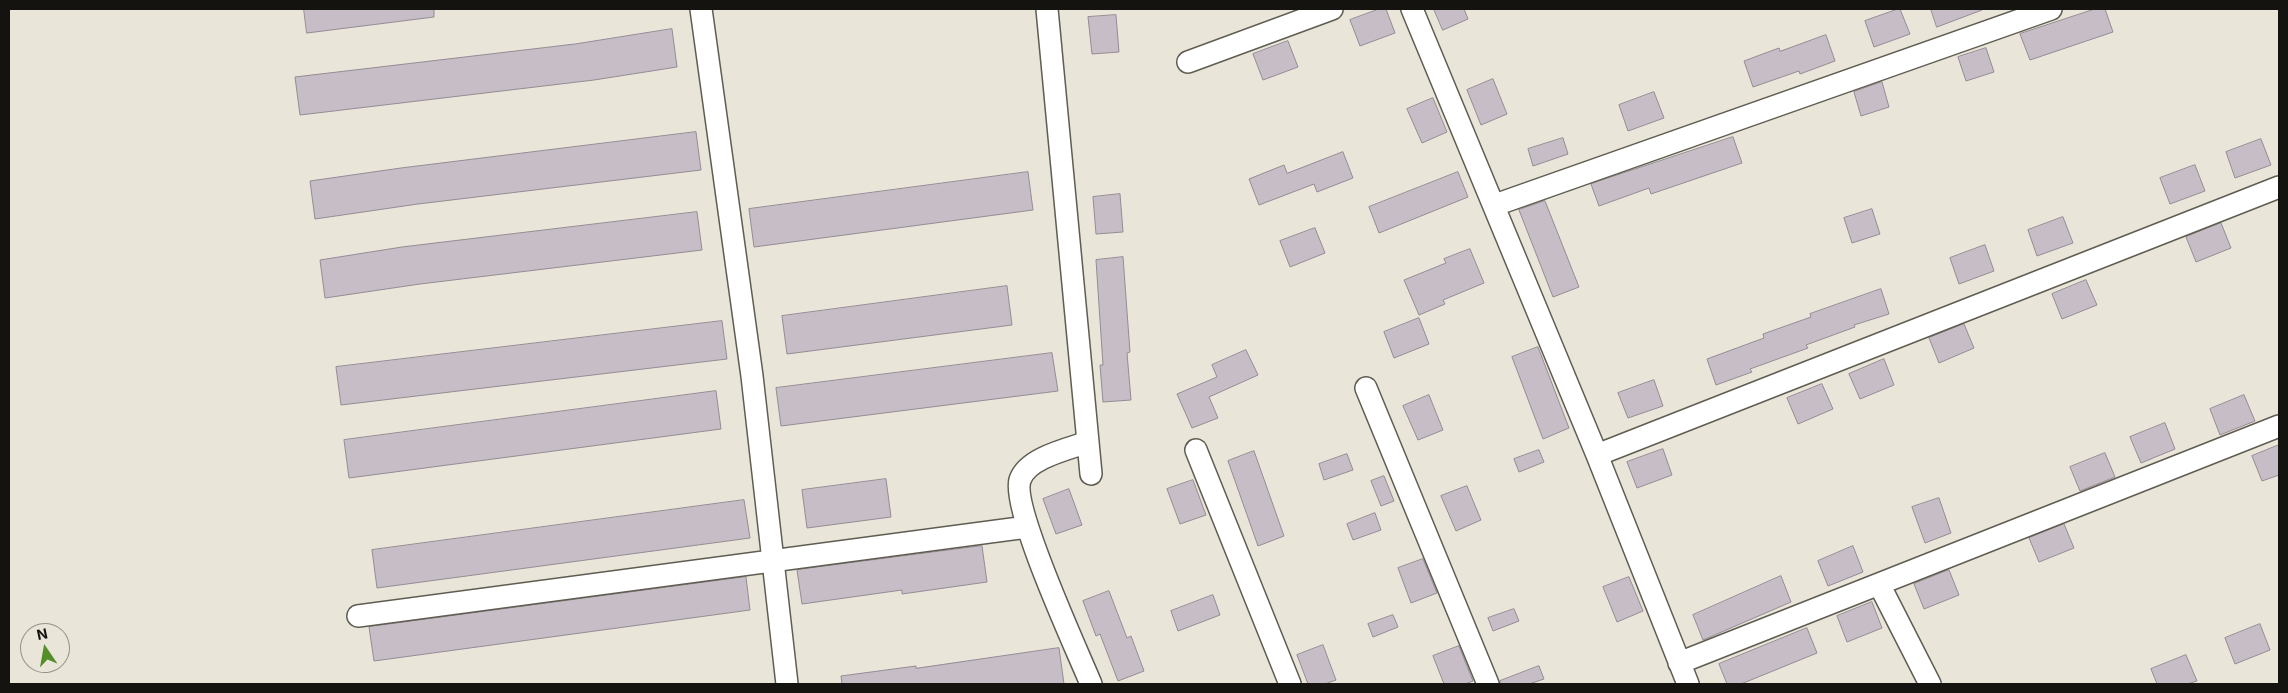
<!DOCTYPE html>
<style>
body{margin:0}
#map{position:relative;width:2288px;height:693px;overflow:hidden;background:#e9e5d8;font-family:Inter,sans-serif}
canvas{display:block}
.frame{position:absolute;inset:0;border:10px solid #14130f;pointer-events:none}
.north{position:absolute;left:20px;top:623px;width:50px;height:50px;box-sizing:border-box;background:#e9e5d8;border:1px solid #949188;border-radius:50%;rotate:348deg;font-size:14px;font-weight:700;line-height:20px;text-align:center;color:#14130f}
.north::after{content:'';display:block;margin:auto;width:18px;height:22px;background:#548e2b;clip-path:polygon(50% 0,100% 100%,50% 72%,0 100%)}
</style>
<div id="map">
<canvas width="2288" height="693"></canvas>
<div class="frame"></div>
<div class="north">N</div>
</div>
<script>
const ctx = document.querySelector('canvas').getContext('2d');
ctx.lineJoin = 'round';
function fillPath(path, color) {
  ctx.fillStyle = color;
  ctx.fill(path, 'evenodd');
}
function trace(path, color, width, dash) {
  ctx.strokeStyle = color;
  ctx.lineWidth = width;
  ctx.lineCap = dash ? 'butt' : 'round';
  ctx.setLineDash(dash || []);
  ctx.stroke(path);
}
const building = new Path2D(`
 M304 9H434V17L307 33Z
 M1379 9H1386L1395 33 1360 46 1350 20Z
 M1434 9H1464L1468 19 1443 30Z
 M1898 9H1900L1910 34 1874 47 1865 21Z
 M1931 9H1982V10L1937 27Z
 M2095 9H2105L2113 32 2030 60 2020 34Z
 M1116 15 1119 52 1092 54 1088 17Z
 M672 29 677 67 594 80 300 115 295 77 575 44Z
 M1826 35 1835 61 1800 74 1799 71 1753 87 1744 61 1779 48 1780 51Z
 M1288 41 1298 67 1263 80 1253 54Z
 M1986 48 1994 72 1966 81 1958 57Z
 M1493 79 1507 114 1481 125 1467 90Z
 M1882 82 1889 107 1861 116 1854 92Z
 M1654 92 1664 118 1628 131 1619 105Z
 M1433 98 1447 132 1422 143 1407 109Z
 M696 132 701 170 418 204 315 219 310 181 401 168Z
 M1733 137 1742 163 1651 194 1649 188 1599 206 1591 184Z
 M1563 138 1568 154 1533 166 1528 149Z
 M2261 139 2271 165 2235 178 2226 152Z
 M1343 152 1353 178 1317 192 1314 184 1259 205 1249 179 1284 165 1287 173Z
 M2195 165 2205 191 2170 204 2160 178Z
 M1028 172 1033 210 754 247 749 209Z
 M1458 172 1468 197 1379 233 1369 207Z
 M1120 194 1123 232 1096 234 1093 197Z
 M1545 201 1579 287 1553 297 1519 210Z
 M1872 209 1880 234 1852 243 1844 218Z
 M697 212 702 250 420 284 325 298 320 260 402 247Z
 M2063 217 2073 243 2037 256 2028 230Z
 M2221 223 2231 248 2196 262 2186 237Z
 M1315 228 1325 253 1290 267 1280 241Z
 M1985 245 1994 271 1959 284 1950 258Z
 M1470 249 1484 283 1443 300 1445 304 1419 315 1404 280 1446 263 1444 259Z
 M1123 257 1130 352 1127 353 1131 400 1103 402 1100 365H1103L1096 260Z
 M2086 280 2097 305 2062 319 2052 294Z
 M1007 286 1012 325 787 354 782 316Z
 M1881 289 1889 314 1854 325 1855 327 1806 345 1808 348 1750 369 1752 372 1716 385 1707 359 1764 338 1763 334 1811 317 1810 314Z
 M1419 318 1429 344 1394 358 1384 332Z
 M722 321 727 359 341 405 336 367Z
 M1964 324 1974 348 1939 363 1929 338Z
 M1538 347 1569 428 1543 439 1512 357Z
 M1246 350 1258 375 1209 397 1218 418 1192 428 1177 394 1217 377 1212 365Z
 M1052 353 1058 391 781 426 776 388Z
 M1884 359 1894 385 1860 399 1849 374Z
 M1654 380 1663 406 1628 418 1618 393Z
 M1822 384 1833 409 1798 424 1787 398Z
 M716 391 721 429 349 478 344 440Z
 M1429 395 1443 430 1418 440 1403 406Z
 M2244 395 2255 421 2220 435 2210 409Z
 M2165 423 2175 449 2141 463 2130 437Z
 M2279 445V475L2262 481 2252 456Z
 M1663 449 1672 475 1637 488 1627 462Z
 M1539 450 1544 462 1519 472 1514 459Z
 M1254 451 1284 536 1258 546 1228 461Z
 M2105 453 2115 477 2080 491 2070 467Z
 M1347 454 1353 470 1324 480 1319 464Z
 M1384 476 1394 501 1381 506 1371 481Z
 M886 479 891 517 807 528 802 490Z
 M1193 480 1206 515 1180 524 1167 489Z
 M1467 486 1481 520 1456 531 1441 496Z
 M1069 489 1082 525 1056 534 1043 499Z
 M1939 498 1951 533 1925 543 1912 507Z
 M744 500 750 538 377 588 372 550Z
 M1375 513 1381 530 1353 540 1347 524Z
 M2064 524 2074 548 2039 562 2029 538Z
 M982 546 987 582 902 594V590L802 604 797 570Z
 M1853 546 1863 572 1828 586 1818 561Z
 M1423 559 1437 593 1411 603 1398 568Z
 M1949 570 1959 595 1924 609 1914 584Z
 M1781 576 1791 602 1703 640 1693 615Z
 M746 577 750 610 374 661 369 627Z
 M1629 577 1643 611 1617 622 1603 587Z
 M1109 591 1127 638 1131 636 1144 671 1118 681 1100 634 1096 636 1083 601Z
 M1213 595 1220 615 1178 631 1171 611Z
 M1872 602 1882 628 1847 642 1837 616Z
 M1514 609 1519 621 1493 631 1488 618Z
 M1393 615 1398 627 1373 637 1368 624Z
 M2260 624 2270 650 2235 664 2225 638Z
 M1807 628 1817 653 1741 684H1727L1719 664Z
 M1323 645 1336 680 1325 684H1308L1297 655Z
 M1459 646 1473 681 1465 684H1444L1433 656Z
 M1059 648 1064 684H842L841 676 916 666V668Z
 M2186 655 2197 681 2187 684H2157L2151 669Z
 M1539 666 1544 679 1529 684H1500V681Z`);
fillPath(building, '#c6bdc7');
trace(building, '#948b95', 1);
const minor = new Path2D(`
 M701 9 752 376 787 684
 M1047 9 1091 474
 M1412 9 1597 455 1688 684
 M1188 62 1332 9
 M1495 205 2051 9
 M1366 388 1488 684
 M1088 442C1068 449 1027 458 1020 480 1011 508 1077 650 1091 684
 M1196 450 1290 684
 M1597 455 2279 187
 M1879 584 1930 684
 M358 616 1027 527
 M1679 663 2279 426`);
trace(minor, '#5f5c51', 24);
trace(minor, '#fff', 21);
</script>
